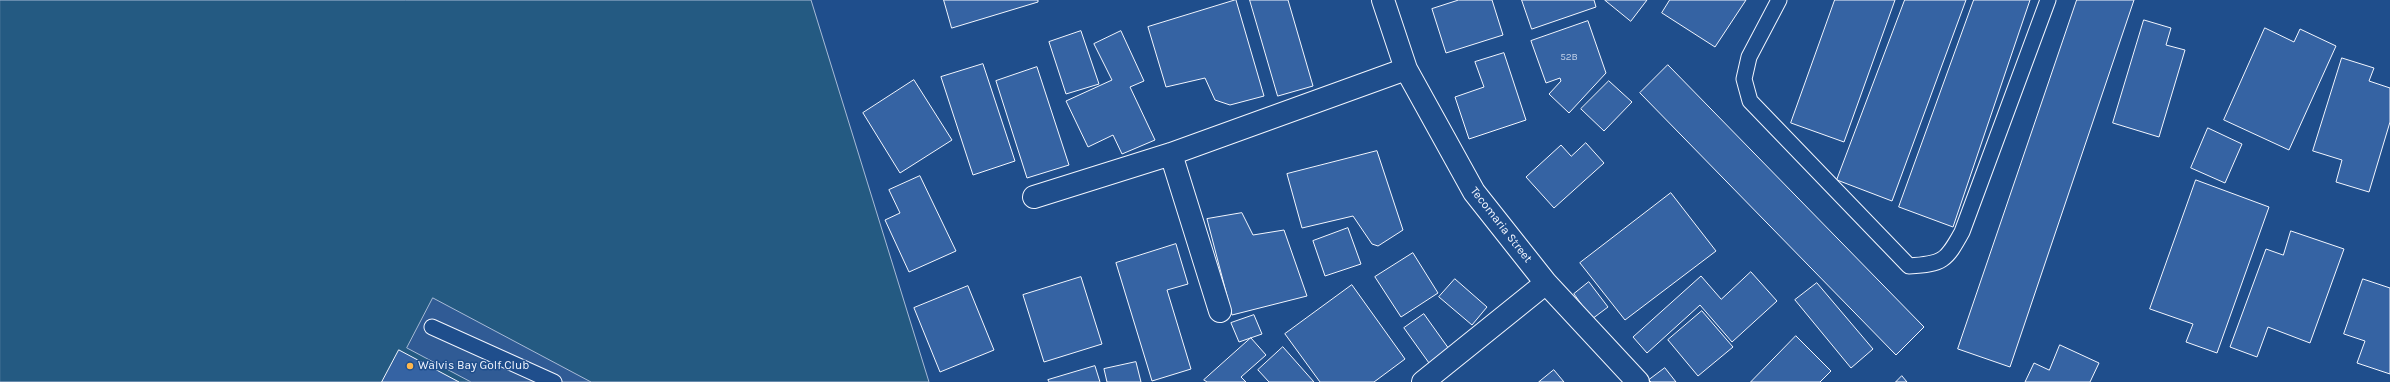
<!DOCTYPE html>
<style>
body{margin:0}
canvas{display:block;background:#1f4e8c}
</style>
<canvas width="2390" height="382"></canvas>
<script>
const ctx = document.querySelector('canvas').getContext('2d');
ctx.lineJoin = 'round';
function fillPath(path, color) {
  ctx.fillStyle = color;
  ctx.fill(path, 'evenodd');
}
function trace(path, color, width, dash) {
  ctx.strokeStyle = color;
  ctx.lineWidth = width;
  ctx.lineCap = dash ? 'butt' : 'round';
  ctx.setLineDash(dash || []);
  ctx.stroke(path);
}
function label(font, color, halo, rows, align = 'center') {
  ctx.font = font + ' Karla,sans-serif';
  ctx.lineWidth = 3;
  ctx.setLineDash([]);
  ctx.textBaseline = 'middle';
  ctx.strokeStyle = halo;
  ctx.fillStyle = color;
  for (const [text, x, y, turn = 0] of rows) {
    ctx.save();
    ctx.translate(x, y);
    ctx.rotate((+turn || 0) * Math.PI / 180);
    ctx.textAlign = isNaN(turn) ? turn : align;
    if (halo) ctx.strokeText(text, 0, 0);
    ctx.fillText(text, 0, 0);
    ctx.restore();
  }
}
const green = new Path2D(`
 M0 0H811L929 382H0Z`);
fillPath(green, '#245a82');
trace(green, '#a8bbd7', 1);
const parking = new Path2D(`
 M433 298 591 382H471L407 348Z`);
fillPath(parking, '#305b95');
trace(parking, '#a8bbd7', 1);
const building = new Path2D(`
 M944 0H1038V2L952 28Z
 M1236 0 1264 96 1230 105 1215 100 1205 78 1166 87 1148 27Z
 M1250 0H1288L1313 86 1278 96Z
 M1459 0H1492L1503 35 1446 53 1432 9Z
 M1522 0H1594L1596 7 1532 29Z
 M1605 0H1647L1631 21Z
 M1670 0H1746L1715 47 1662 13Z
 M1835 0H1895L1844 142 1791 123Z
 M1905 0H1966L1892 201 1837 180Z
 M1974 0H2030L1953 227 1899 207Z
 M2077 0H2134L2010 367 1958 349Z
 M2144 20 2171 28 2166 45 2185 50 2159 137 2113 123Z
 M1588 21 1606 73 1569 113 1549 94 1561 81 1560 78 1546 83 1531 41Z
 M2265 28 2294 42 2300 29 2336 46 2289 150 2224 120Z
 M1081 31 1099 84 1066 94 1049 42Z
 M1121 31 1144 81 1130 87 1155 140 1122 154 1113 135 1088 147 1066 101 1112 80 1094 44Z
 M1504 53 1526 120 1469 139 1455 97 1484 87 1475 62Z
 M2342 58 2374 68 2369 81 2390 88V122L2369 192 2336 182 2342 160 2313 151Z
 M983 64 1015 161 973 175 941 77Z
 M1668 65 1924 327 1896 355 1640 93Z
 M1037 67 1069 165 1027 178 996 81Z
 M914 80 952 140 900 173 863 113Z
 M1609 81 1632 102 1604 131 1581 109Z
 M2208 128 2242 144 2225 183 2191 168Z
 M1586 143 1604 163 1554 208 1526 177 1561 145 1571 156Z
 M1377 151 1403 230 1378 246 1372 244 1353 216 1302 228 1287 174Z
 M920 176 956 251 909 272 885 220 900 213 889 190Z
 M2196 180 2269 207 2217 353 2186 342 2193 324 2150 309Z
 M1671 193 1716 251 1625 320 1580 263Z
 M1242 213 1253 235 1284 230 1307 296 1232 315 1207 219Z
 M1348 228 1361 264 1325 276 1313 241Z
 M2291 231 2344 249 2310 343 2268 327 2257 357 2230 347 2266 249 2283 255Z
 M1176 244 1188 284 1167 290 1191 369 1152 381 1116 263Z
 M1413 253 1438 293 1401 317 1375 277Z
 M1751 272 1777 301 1732 342 1700 305 1647 353 1633 337 1701 276 1721 299Z
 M1081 277 1102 344 1044 362 1023 295Z
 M1455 279 1487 307 1472 325 1439 297Z
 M2363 279 2390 288V374L2357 363 2365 341 2344 334Z
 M1589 282 1608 307 1592 319 1574 294Z
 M1817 283 1873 349 1851 368 1795 300Z
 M1352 285 1405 359 1374 382H1320L1285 334Z
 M968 286 994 350 940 372 914 308Z
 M1702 311 1733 347 1698 376 1668 340Z
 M1424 314 1449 349 1429 363 1404 328Z
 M1254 315 1262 334 1239 342 1231 323Z
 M1796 336 1831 371 1820 382H1751Z
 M1251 338 1266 355 1241 377 1246 382H1207L1204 380Z
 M2060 345 2099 363 2090 382H2025L2034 363 2049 370Z
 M1283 347 1314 382H1269L1258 370Z
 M399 350 459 382H382Z
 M1136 362 1141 382H1107L1104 369Z
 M1095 366 1100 382H1049L1048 380Z
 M1665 368 1676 382H1651L1649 380Z
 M1554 370 1564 382H1539Z
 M1902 376 1907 382H1896Z`);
fillPath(building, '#3563a3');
trace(building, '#f2f6ff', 1);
const lane = new Path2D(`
 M1779 0 1749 57 1744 79 1750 101 1909 266C1943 264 1946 261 1962 232L2048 0
 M432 327 554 382`);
const street = new Path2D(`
 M1383 0 1406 69 1474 192 1546 283 1638 382
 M1171 154 1220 311
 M1034 197 1171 154 1406 69
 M1423 382 1546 283`);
trace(lane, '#f2f6ff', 17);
trace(street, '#f2f6ff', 24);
trace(lane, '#1f4e8c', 15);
trace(street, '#1f4e8c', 22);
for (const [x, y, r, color] of [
 [410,366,4,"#ffb74d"]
]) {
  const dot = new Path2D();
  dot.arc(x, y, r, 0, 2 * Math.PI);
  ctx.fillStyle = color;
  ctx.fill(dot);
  trace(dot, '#1f4e8c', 1.5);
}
label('10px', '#c3d1e8', null, [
 ["52B",1569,57]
]);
label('12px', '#f2f6ff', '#1f4e8c', [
 ["Tecomaria Street",1501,225,52]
]);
label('12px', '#f2f6ff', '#1f4e8c', [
 ["Walvis Bay Golf Club",418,366]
], 'left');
</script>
